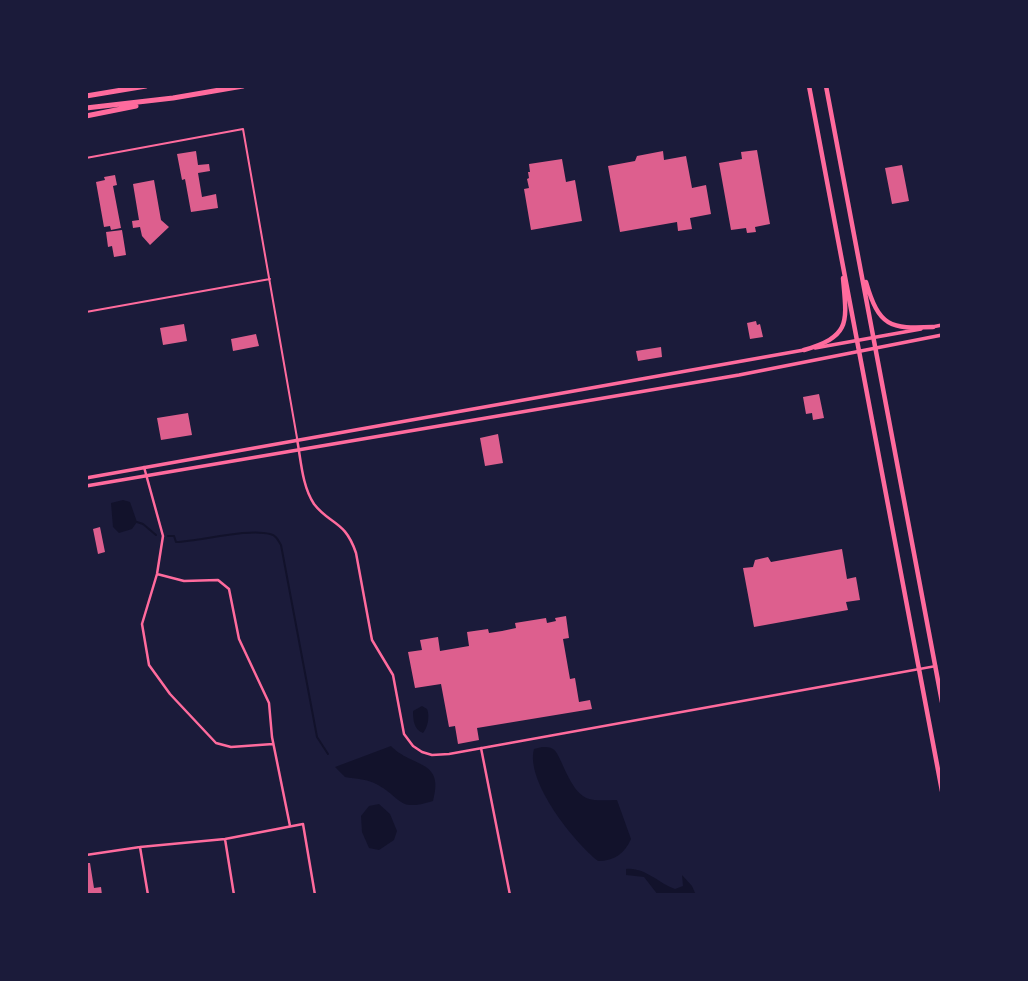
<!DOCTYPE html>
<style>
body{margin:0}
#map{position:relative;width:1028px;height:981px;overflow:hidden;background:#1b1b3a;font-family:"Open Sans",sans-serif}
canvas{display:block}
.frame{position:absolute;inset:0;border:88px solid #1b1b3a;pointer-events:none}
</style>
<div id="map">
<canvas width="1028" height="981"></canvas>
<div class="frame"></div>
</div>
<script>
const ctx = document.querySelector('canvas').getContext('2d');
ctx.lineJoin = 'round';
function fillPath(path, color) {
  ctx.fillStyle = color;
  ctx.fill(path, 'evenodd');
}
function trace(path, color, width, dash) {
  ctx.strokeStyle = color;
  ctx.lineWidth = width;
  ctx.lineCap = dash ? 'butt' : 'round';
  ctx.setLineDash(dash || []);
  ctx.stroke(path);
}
fillPath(new Path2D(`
 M123 500 130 502 137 522 132 529 119 533 113 527 111 503Z
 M422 706 427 709C430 716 428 727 423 733 414 730 413 720 413 711Z
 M391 746C412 768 445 759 433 801 398 812 403 799 378 785 368 779 356 779 345 777L335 767Z
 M542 747C546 747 550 747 553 749 560 752 568 786 583 796 591 802 607 800 617 800L631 839C625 853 615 861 598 861 574 842 525 781 534 749Z
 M379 804 390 814 397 831 394 840 379 850 369 848 362 832 361 816 369 806Z
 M626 869C645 867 658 883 675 889L683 886 682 875 692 886 696 895H658L644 877 626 875Z`), '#12122b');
trace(new Path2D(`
 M137 522 143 524 156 535
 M168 536H174L176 542C201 541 248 528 270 534 276 535 278 540 281 545L317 737 328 754`), '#12122b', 2);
fillPath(new Path2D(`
 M757 150 770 224 755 227 756 232 747 233 746 228 731 230 719 163 742 159 741 152Z
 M196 151 198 165 209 164 210 171 198 173 202 197 216 194 218 208 191 212 185 179 182 180 177 154Z
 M663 151 664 160 686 156 692 188 706 185 711 214 690 218 692 229 678 231 677 222 620 232 608 166 635 161 637 156Z
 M562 159 566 182 575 180 582 221 531 230 524 189 529 188 527 179 529 178 528 172H530L529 164Z
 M902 165 909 201 892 204 885 168Z
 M115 175 117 185 113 186 121 228 111 230 110 226 104 227 96 182 105 180 104 177Z
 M154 180 161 220 169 227 150 245 142 236 140 227 133 228 132 221 139 220 133 184Z
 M122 230 126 255 114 257 112 246 108 247 106 232Z
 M756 321 757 325 760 324 763 337 750 339 747 323Z
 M184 324 187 341 163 345 160 328Z
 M256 334 259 346 233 351 231 339Z
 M661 347 662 357 638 361 636 351Z
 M819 394 824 418 813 420 812 413 806 414 803 397Z
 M188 413 192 435 161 440 157 418Z
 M498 434 503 463 485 466 480 438Z
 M100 527 105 552 98 554 93 529Z
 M842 549 847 579 856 577 860 600 846 602 848 610 754 627 743 568 753 567 755 560 768 557 771 562Z
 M566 616 569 638 563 639 570 679 575 678 579 702 590 700 592 709 477 728 479 740 458 744 455 726 449 727 441 684 415 688 408 652 422 650 420 640 438 637 440 651 469 646 467 632 488 629 489 633 502 631 516 628 515 623 546 618 547 623 556 621 555 618Z
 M86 863H90L94 888 101 887 102 895H86Z`), '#dd5f8e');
trace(new Path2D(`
 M86 158 243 129 297 438
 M86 312 270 279`), '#ff6b9d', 2);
trace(new Path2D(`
 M297 439C301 460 302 486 314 504 330 525 345 520 356 553L372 640 393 675 404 734 413 746 422 752 432 755 449 754 936 666
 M144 467 163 536 157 574 142 624 149 665 170 694 216 743 231 747 273 744
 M157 574 184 581 218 580 229 589 239 639 269 703 272 737 290 826
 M481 748 510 895
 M225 839 234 895
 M140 847 148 895
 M86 855 140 847 225 839 303 824 315 895`), '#ff6b9d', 2.5);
trace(new Path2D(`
 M932 327 942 325
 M815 348 921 329
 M86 478 804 350
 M86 486 739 375 942 335`), '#ff6b9d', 3.5);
trace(new Path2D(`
 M809 86 942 791
 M826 86 942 702
 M866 282C879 327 890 329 933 327
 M804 350C851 336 847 323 843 278`), '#ff6b9d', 4.5);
trace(new Path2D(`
 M86 96 146 86
 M86 108 173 98 243 86
 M86 116 136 106`), '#ff6b9d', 5);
</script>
